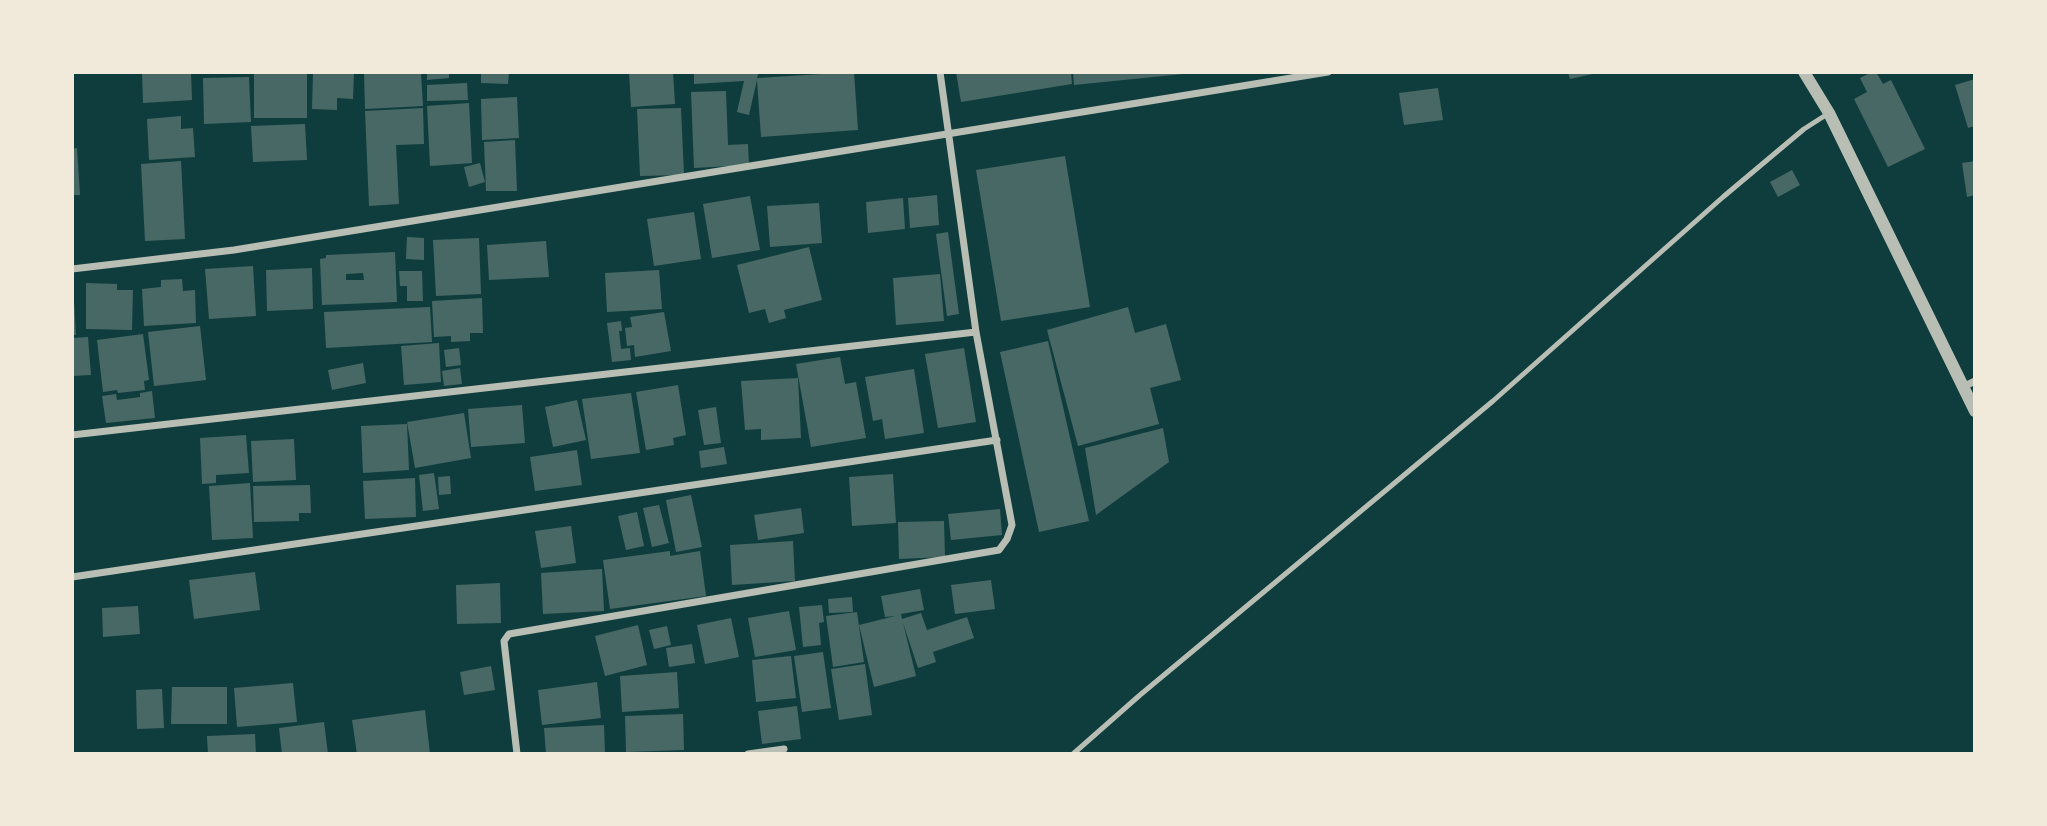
<!DOCTYPE html>
<style>
body{margin:0}
#map{position:relative;width:2047px;height:826px;overflow:hidden;background:#0f3d3e;font-family:Poppins,sans-serif}
canvas{display:block}
.frame{position:absolute;inset:0;border:74px solid #f1e9da;pointer-events:none}
</style>
<div id="map">
<canvas width="2047" height="826"></canvas>
<div class="frame"></div>
</div>
<script>
const ctx = document.querySelector('canvas').getContext('2d');
ctx.lineJoin = 'round';
function fillPath(path, color) {
  ctx.fillStyle = color;
  ctx.fill(path, 'evenodd');
}
function trace(path, color, width, dash) {
  ctx.strokeStyle = color;
  ctx.lineWidth = width;
  ctx.lineCap = dash ? 'butt' : 'round';
  ctx.setLineDash(dash || []);
  ctx.stroke(path);
}
fillPath(new Path2D(`
 M142 72H191L192 100 143 103Z
 M313 72H354L353 99 337 98V110L312 109Z
 M364 72H421L423 106 365 109Z
 M427 72H449V78L427 80Z
 M481 72H509L508 84 481 83Z
 M629 72H673L675 104 631 107Z
 M694 72H759L757 78 854 72 858 130 761 137 757 80 749 115 737 112 744 81 694 84Z
 M956 72H1071L1072 84 961 102Z
 M1073 72H1183V74L1074 85Z
 M1568 72H1596L1597 73 1570 79Z
 M1872 72H1876L1883 84 1891 80 1925 149 1888 167 1854 99 1867 92 1860 78Z
 M254 74H307V118H254Z
 M249 77 251 122 204 124 203 78Z
 M1975 79V126L1968 128 1955 85Z
 M467 83 468 100 427 101V85Z
 M1438 88 1443 120 1404 125 1399 93Z
 M726 91 728 145 748 144 749 165 694 168 691 92Z
 M517 97 519 138 482 140 481 99Z
 M469 103 472 163 430 166 427 106Z
 M423 108 424 144 396 145 399 204 369 206 365 111Z
 M681 108 684 175 640 176 637 109Z
 M181 116V129L193 128 195 157 149 160 147 119Z
 M305 124 307 160 253 162 251 126Z
 M515 140 517 191H486L484 142Z
 M77 148 80 195H72V149Z
 M1065 156 1090 307 1001 321 976 170Z
 M181 161 185 239 145 241 141 164Z
 M1975 161V195L1967 197 1962 163Z
 M480 163 485 182 469 187 464 167Z
 M1792 170 1800 185 1778 197 1770 182Z
 M937 195 939 225 910 228 908 198Z
 M750 196 760 250 712 258 703 204Z
 M903 198 905 229 868 233 866 202Z
 M819 203 822 243 770 247 767 206Z
 M694 212 701 259 654 266 647 219Z
 M948 232 959 314 947 316 936 234Z
 M407 237 424 238V260L406 259Z
 M479 238 481 294 436 296 433 240Z
 M546 241 549 277 489 280 487 245Z
 M809 247 822 300 784 310 786 318 769 323 765 309 749 313 737 265Z
 M395 252 397 302 322 305 320 259 326 258V255ZM363 273 364 280H346V274Z
 M253 266 256 316 209 319 205 269Z
 M312 268 313 309 267 311 266 270Z
 M659 270 662 309 607 312 605 273Z
 M399 271H422L423 301H407V286H400Z
 M940 274 944 321 896 325 893 278Z
 M182 279 183 291 195 290 196 323 144 326 142 289 161 287V280Z
 M86 283 117 284V290H133L132 330 86 329Z
 M482 298 483 333H470V341L451 342V336L434 337 432 301Z
 M72 301H74L76 335H72Z
 M430 307 432 342 326 348 324 312Z
 M1128 307 1135 333 1166 324 1181 380 1150 388 1159 424 1078 446 1047 330Z
 M664 312 671 351 635 357 634 345 627 346 625 328 632 327 630 317Z
 M621 321 622 331H619L621 349 630 348 631 360 612 362 607 323Z
 M200 326 206 380 154 386 148 332Z
 M143 334 149 380 144 381 145 390 118 393 117 390 103 392 97 340Z
 M88 337 91 375 72 376V338Z
 M1048 341 1089 521 1039 532 1000 352Z
 M439 343 441 382 404 385 401 346Z
 M459 348 461 365 446 367 444 350Z
 M964 348 976 422 938 428 925 354Z
 M840 357 845 384 856 382 866 438 811 447 796 364Z
 M363 363 366 383 332 390 328 370Z
 M460 368 462 384 444 386 442 371Z
 M914 369 924 433 885 439 882 419 873 421 865 377Z
 M798 378 801 438 761 440V429L745 430 741 381Z
 M678 385 686 435 673 438 674 445 646 450 636 392Z
 M152 391 155 418 106 423 102 396 116 394 117 400 140 397V393Z
 M631 393 640 453 591 459 582 399Z
 M577 400 586 440 553 447 545 407Z
 M522 405 525 443 471 447 468 409Z
 M716 407 721 443 704 445 698 410Z
 M464 413 471 458 415 468 407 422Z
 M407 424 409 470 363 473 361 426Z
 M1163 428 1169 462 1096 515 1085 448Z
 M246 435 249 473 216 475V483L202 484 200 438Z
 M294 439 296 480 253 482 251 441Z
 M724 447 727 464 701 468 699 451Z
 M577 450 582 485 535 491 530 457Z
 M434 473 439 509 423 511 419 475Z
 M893 474 896 523 852 526 849 477Z
 M450 476 451 494 439 495 438 477Z
 M415 478 416 517 365 519 363 481Z
 M250 483 253 538 212 540 209 486Z
 M310 485 311 513H299V521L254 522 253 486Z
 M691 495 702 547 676 552 666 500Z
 M659 505 669 543 652 547 643 508Z
 M801 508 804 533 758 540 754 515Z
 M1000 509 1002 535 951 540 948 514Z
 M637 512 644 546 626 550 618 516Z
 M944 521 945 557 899 559 898 522Z
 M571 526 576 563 541 568 535 531Z
 M793 541 795 581 732 585 730 545Z
 M670 551V556L700 551 706 596 610 609 603 560Z
 M602 569 604 611 543 614 541 573Z
 M255 572 260 610 194 619 189 580Z
 M991 580 995 609 955 614 951 585Z
 M500 583 501 623 457 624 456 585Z
 M920 589 924 610 901 614 902 619 921 613 927 630 967 617 974 638 933 652 936 662 918 668 903 623 916 676 874 687 859 625 895 616 885 617 881 596Z
 M852 597 853 612 829 613 828 599Z
 M822 605 824 622 819 623 821 645 803 647 799 607Z
 M138 606 140 634 103 637 102 608Z
 M789 611 796 650 755 657 748 618Z
 M857 612 864 662 833 667 826 616Z
 M731 618 739 657 705 664 697 625Z
 M638 625 647 665 605 676 595 636Z
 M667 626 671 645 654 649 649 630Z
 M692 644 695 663 669 667 666 648Z
 M823 652 831 708 802 712 794 656Z
 M791 656 796 698 756 702 752 660Z
 M865 664 872 715 839 720 831 669Z
 M491 666 495 690 464 695 460 672Z
 M677 672 679 708 622 712 620 676Z
 M597 682 601 718 542 725 538 690Z
 M293 683 297 722 237 727 234 688Z
 M172 687H227V724H171Z
 M162 689 164 728 137 729 136 690Z
 M797 706 801 739 762 744 758 711Z
 M425 710 430 754H357L352 720Z
 M683 714 684 750 626 752 625 716Z
 M324 722 328 754H282L279 728Z
 M604 725 605 754H546L544 728Z
 M255 734 256 754H208L207 736Z`), '#486865');
trace(new Path2D(`
 M1073 754 1140 695 1493 401 1723 197 1804 129 1829 113`), '#b8beb3', 5);
trace(new Path2D(`
 M72 269 234 250 1328 72
 M1963 387 1975 381
 M72 435 976 332
 M72 577 997 440
 M517 754 504 641 509 634 999 550 1007 539 1012 525 976 332 940 72
 M748 754 784 749`), '#b8beb3', 7);
trace(new Path2D(`
 M1804 72 1829 113 1975 411`), '#b8beb3', 12);
</script>
